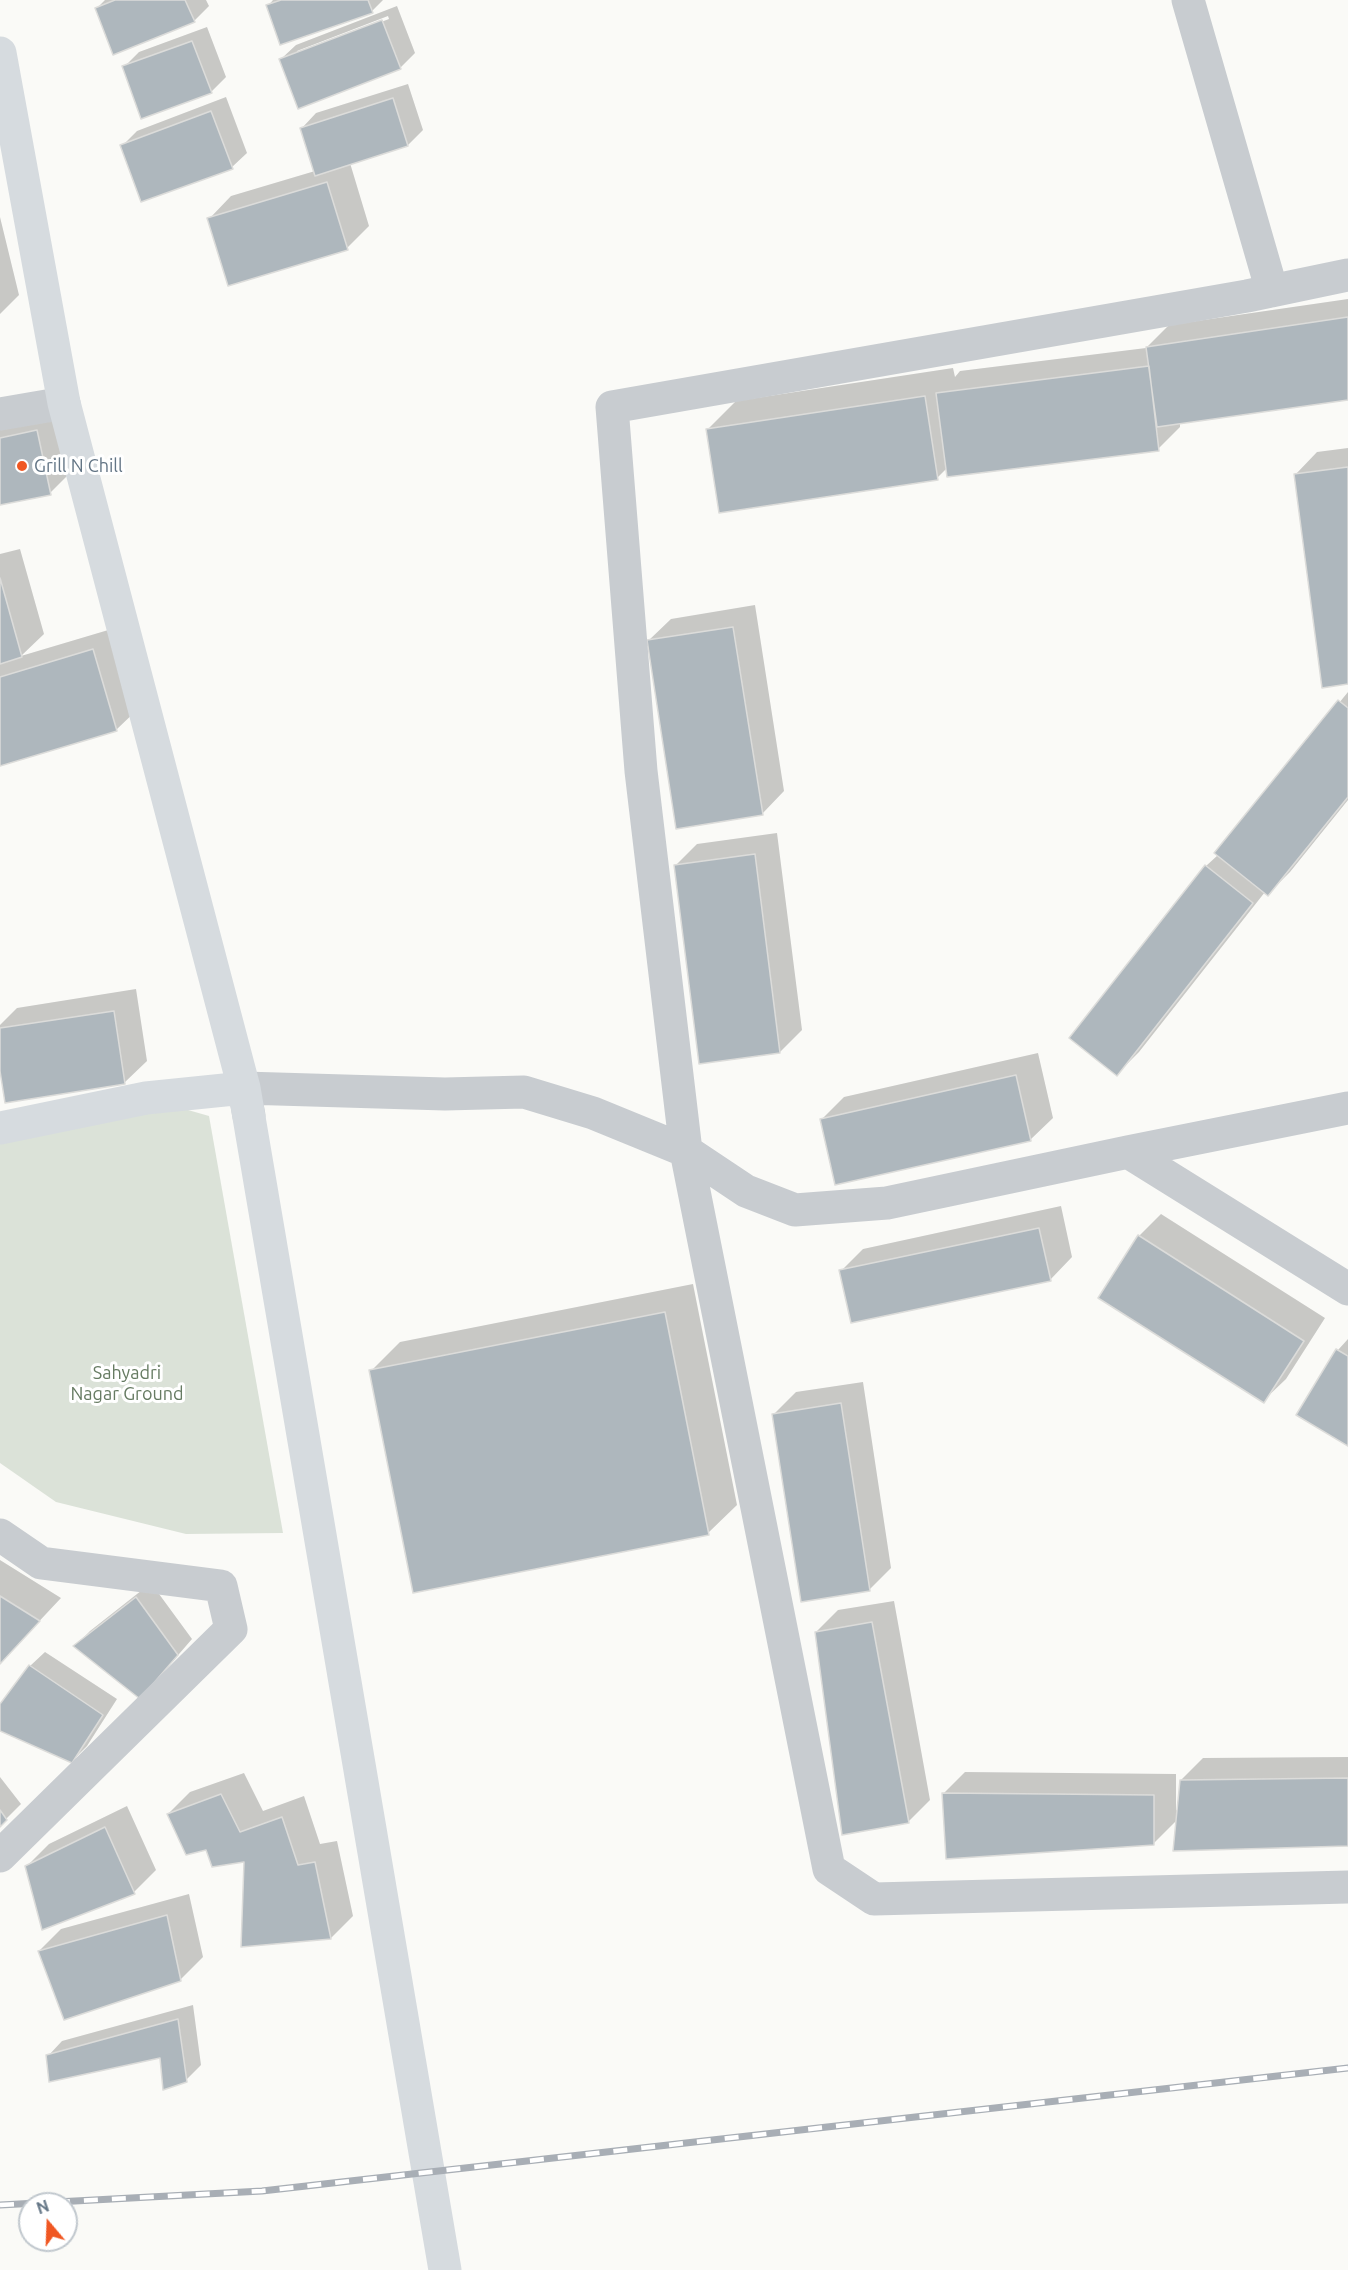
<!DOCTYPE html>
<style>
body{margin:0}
#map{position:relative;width:1348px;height:2270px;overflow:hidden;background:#fafaf7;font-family:Ubuntu,sans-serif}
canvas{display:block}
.north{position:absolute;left:18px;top:2192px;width:60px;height:60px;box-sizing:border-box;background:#fff;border:2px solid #c1c8ce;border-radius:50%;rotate:341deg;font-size:16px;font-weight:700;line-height:24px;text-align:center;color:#637585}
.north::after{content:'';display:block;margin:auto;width:21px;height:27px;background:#f05722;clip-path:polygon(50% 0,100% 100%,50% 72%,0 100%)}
</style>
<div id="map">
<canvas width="1348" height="2270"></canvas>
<div class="north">N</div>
</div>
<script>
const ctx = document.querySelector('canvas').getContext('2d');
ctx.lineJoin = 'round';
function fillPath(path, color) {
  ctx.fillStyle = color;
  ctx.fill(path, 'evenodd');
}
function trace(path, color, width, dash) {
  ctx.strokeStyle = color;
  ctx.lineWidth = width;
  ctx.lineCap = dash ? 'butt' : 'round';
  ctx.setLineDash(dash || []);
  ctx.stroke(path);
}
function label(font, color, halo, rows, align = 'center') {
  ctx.font = font + ' Ubuntu,sans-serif';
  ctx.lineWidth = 6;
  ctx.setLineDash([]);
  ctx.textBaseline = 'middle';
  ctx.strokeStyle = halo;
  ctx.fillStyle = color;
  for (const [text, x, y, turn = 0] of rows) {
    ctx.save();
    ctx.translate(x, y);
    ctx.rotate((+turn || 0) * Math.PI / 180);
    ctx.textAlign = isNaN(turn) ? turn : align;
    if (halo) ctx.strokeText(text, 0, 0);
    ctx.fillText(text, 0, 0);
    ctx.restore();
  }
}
fillPath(new Path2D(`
 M146 1098 209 1116 283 1533 186 1534 56 1502 0 1463V1134Z`), '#dbe2d8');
fillPath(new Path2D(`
 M105 0H206L209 6 194 21 96 9Z
 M273 0H383L372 11 268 6Z
 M397 6 415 53 400 68 281 59 296 45ZM388 16 389 19 297 54V51Z
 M207 27 226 77 211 92 124 67 139 52Z
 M408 84 423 130 408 145 350 163 369 226 347 248 209 219 231 196 315 171 302 128 316 113Z
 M226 97 247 153 232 167 122 146 137 131Z
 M0 217 19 295 0 314Z
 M1348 299V398L1180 423V427L1158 449 947 468 937 478 707 430 736 401 953 368 955 377 960 371 1146 348 1169 325Z
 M59 409 72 471 50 493 0 504V422Z
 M1348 448V683L1295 475 1317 452Z
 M20 549 44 634 21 656 115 628 139 708 116 730 0 765V554Z
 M755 605 784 791 762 814 648 641 671 619Z
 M1348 692V800L1290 872 1268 894 1265 892 1139 1052 1117 1074 1206 866 1218 855 1216 853Z
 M777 833 802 1030 780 1052 675 866 697 844Z
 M136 989 147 1061 124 1083 0 1061V1025L17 1008Z
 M1038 1053 1053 1118 1030 1140 822 1119 844 1097Z
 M1061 1206 1072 1257 1050 1280 841 1271 863 1249Z
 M1161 1214 1325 1318 1286 1379 1263 1401 1139 1236Z
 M693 1284 737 1505 708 1533 371 1371 400 1342Z
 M1348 1339V1445L1298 1414 1338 1350Z
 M863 1382 891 1568 869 1590 774 1414 796 1392Z
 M0 1560 61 1598 0 1663Z
 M151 1583 192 1639 154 1683 75 1646 90 1631Z
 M894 1601 930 1800 908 1822 816 1632 838 1610Z
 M45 1652 117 1699 87 1746 72 1761 0 1729V1706L30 1666Z
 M1348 1757V1845L1177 1820 1154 1843 943 1794 965 1772 1176 1774V1810L1178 1811 1181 1780 1203 1758Z
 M244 1773 263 1811 304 1796 320 1844 337 1841 353 1916 331 1938 245 1860 207 1849 168 1814 190 1792Z
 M0 1777 21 1804 0 1825Z
 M127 1806 156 1870 134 1892 27 1866 49 1844Z
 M189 1894 203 1957 181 1979 39 1951 61 1929Z
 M193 2005 201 2065 186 2080 162 2056H48L62 2041Z`), '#0003');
const building = new Path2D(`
 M115 0H185L195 22 113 55 95 8Z
 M281 0H368L373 13 280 45 266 5Z
 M382 20 401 69 298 109 279 59Z
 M192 41 212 93 141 119 122 66Z
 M393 98 408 146 315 176 300 128Z
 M211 111 233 169 141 202 120 145Z
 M327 182 348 250 228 286 207 218Z
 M1348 317V400L1157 427 1146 347Z
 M1149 366 1159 451 947 477 936 393Z
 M925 396 938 480 719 513 706 429Z
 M37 430 51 495 0 505V438Z
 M1348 467V684L1322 688 1294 474Z
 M0 578 22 657 0 664Z
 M733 627 763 815 676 829 647 640Z
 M93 649 117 731 0 766V677Z
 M1338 700 1348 708V797L1268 896 1214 853Z
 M755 854 780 1053 699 1064 674 865Z
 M1205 865 1253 903 1117 1076 1069 1038Z
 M114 1011 125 1084 5 1103 0 1071V1028Z
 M1016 1075 1031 1141 835 1185 820 1119Z
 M1039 1228 1051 1281 851 1323 839 1270Z
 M1138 1235 1304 1341 1264 1403 1098 1298Z
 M665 1312 709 1535 413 1593 369 1370Z
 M1336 1349 1348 1356V1446L1296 1415Z
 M841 1403 870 1591 801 1602 772 1414Z
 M0 1596 40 1621 0 1664Z
 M136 1597 178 1655 140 1699 73 1646Z
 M872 1622 909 1823 842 1835 815 1632Z
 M29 1665 103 1715 72 1763 0 1731V1704Z
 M1348 1778V1846L1173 1851 1180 1780Z
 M942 1793 1154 1795V1845L946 1859Z
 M221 1794 240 1832 282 1817 298 1865 315 1862 331 1939 241 1947 244 1862 212 1867 206 1850 186 1855 167 1814Z
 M0 1810 7 1820 0 1827Z
 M105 1827 135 1894 42 1930 25 1866Z
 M167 1915 181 1981 64 2020 38 1951Z
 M178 2019 187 2082 163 2090 160 2058 49 2082 46 2055Z`);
fillPath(building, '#aeb7bd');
trace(building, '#dcdcda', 1.5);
trace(new Path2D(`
 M1188 0 1272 291
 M1348 275 1247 296 612 407 641 771 686 1151 829 1869 874 1899 1348 1887
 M0 414 64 403
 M249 1116 244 1088 445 1094 524 1092 593 1113 686 1151 746 1191 795 1210 887 1203 1128 1152 1348 1108
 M1128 1152 1348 1289
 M0 1535 41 1563 221 1586 231 1629 0 1856`), '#c8ccd0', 33);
trace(new Path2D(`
 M0 53 64 403 244 1088 445 2270
 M0 1128 146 1098 244 1088`), '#d6dbdf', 33);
const rail = new Path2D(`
 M0 2205 262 2191 1348 2068`);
trace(rail, '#a8aeb5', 7);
trace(rail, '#fff', 4.5, [14]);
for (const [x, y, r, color] of [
 [22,466,6,"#f05722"]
]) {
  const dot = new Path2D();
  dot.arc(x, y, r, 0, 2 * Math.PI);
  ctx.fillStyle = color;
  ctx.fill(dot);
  trace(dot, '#fff', 2);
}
label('18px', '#637585', '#fff', [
 ["Grill N Chill",34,466]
], 'left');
label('18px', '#667b62', '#fff', [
 ["Sahyadri",127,1373],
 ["Nagar Ground",127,1394]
]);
</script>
